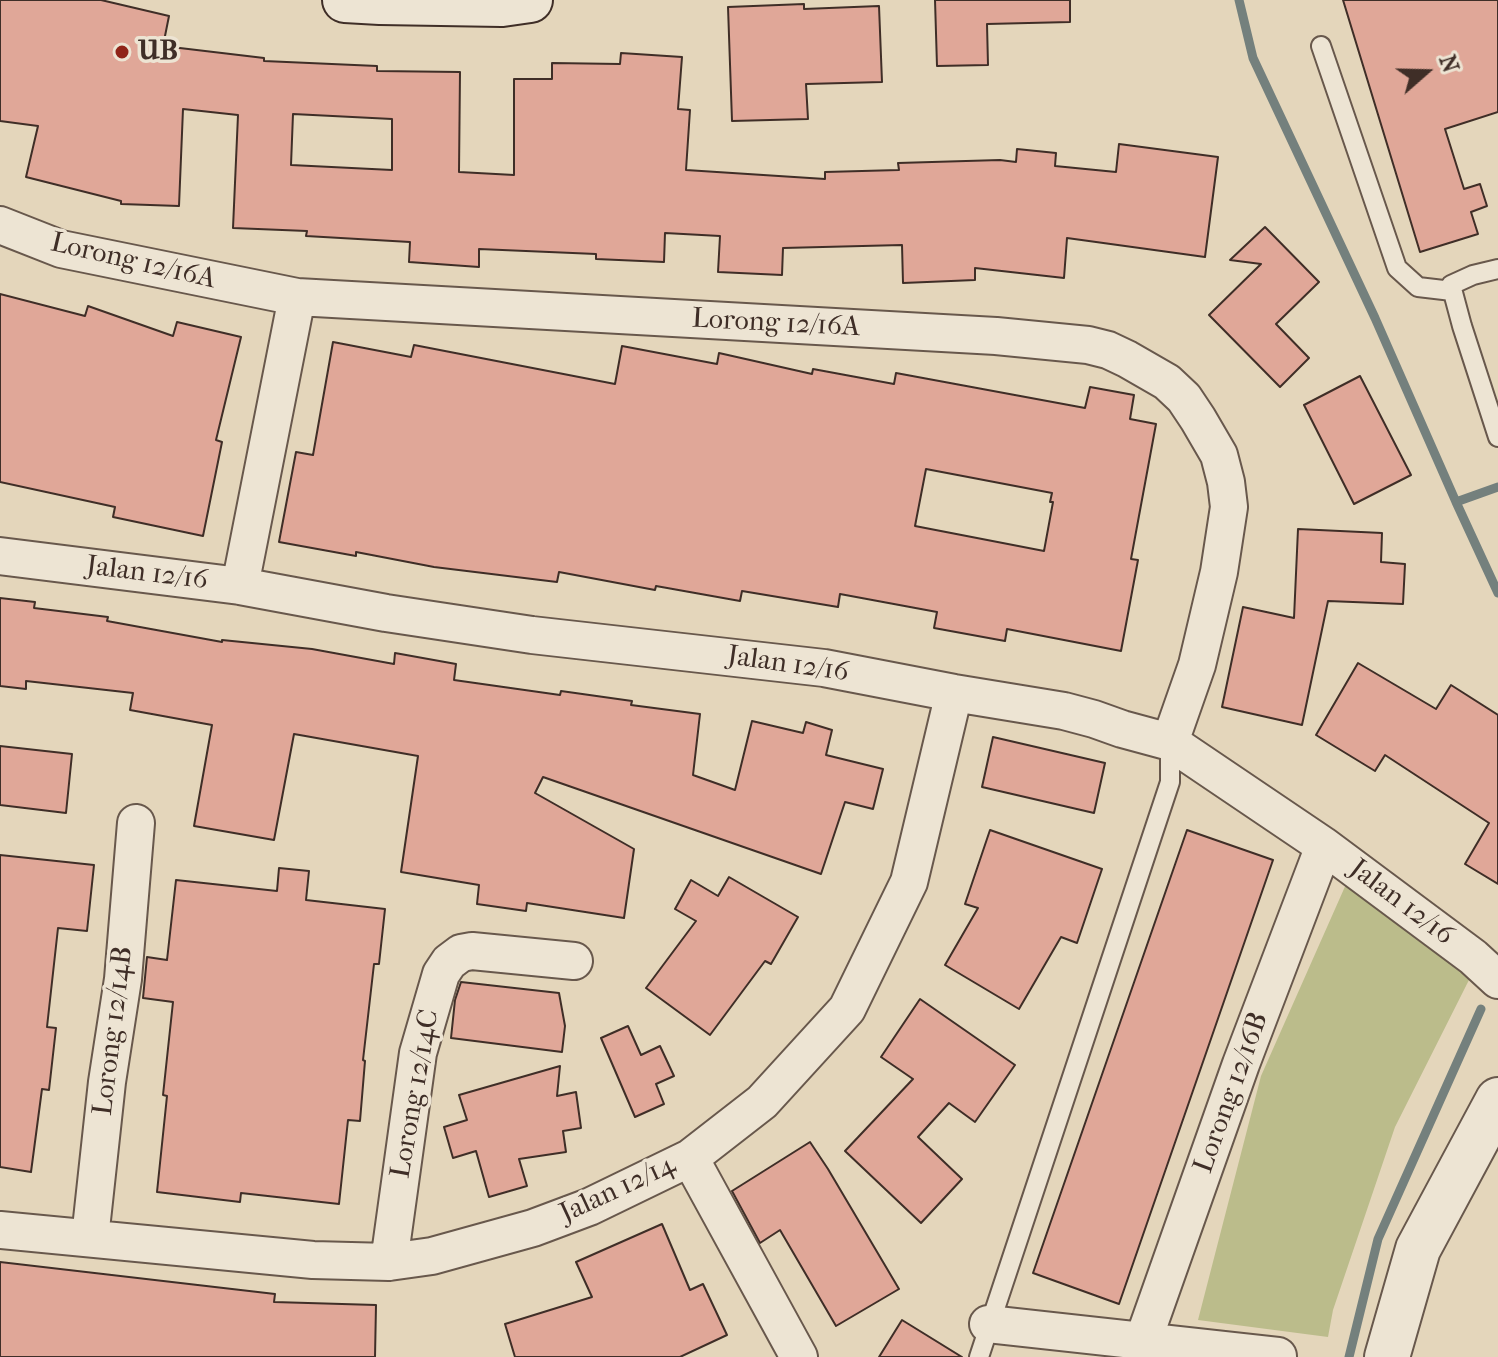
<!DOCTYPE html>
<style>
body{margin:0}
#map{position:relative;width:1498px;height:1357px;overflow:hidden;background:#e4d6bb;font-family:"IM FELL French Canon",serif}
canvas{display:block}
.north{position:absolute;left:1386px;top:32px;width:80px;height:80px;-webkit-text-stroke:6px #ede4d3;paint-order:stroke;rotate:70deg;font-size:22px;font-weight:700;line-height:32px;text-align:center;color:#3f2e27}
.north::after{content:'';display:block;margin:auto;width:28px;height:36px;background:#3f2e27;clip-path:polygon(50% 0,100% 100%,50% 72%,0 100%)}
</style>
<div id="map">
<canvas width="1498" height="1357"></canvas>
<div class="north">N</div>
</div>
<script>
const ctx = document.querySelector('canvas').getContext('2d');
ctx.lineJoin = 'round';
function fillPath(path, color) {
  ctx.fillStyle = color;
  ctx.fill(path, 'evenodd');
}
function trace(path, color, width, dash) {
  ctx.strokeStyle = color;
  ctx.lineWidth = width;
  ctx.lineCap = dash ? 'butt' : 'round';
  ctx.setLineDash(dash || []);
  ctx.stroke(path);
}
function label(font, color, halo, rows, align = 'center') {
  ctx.font = font + ' "IM FELL French Canon",serif';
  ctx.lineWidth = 7;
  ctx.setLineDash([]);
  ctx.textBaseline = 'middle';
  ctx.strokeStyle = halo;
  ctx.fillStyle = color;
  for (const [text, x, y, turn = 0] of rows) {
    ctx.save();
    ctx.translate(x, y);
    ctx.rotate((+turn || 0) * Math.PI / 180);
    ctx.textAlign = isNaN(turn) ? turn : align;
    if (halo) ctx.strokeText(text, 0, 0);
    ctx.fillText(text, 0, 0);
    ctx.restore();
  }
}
fillPath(new Path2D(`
 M1347 882 1472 974 1395 1127 1333 1310 1328 1337 1198 1320 1261 1076Z`), '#bbbc8b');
trace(new Path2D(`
 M1239 0 1253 58 1375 318 1456 502
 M1498 487 1456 502 1498 593
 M1349 1357 1378 1239 1481 1009`), '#74807d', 9);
const building = new Path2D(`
 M0 0H101L169 16 163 46 264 58V61L377 66V71L460 72 459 172 514 175V79H552V63L620 64 621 53 682 57 678 109 690 110 686 170 825 179V172L899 170 898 163 1000 160 1016 162 1017 149 1056 153 1055 166 1116 172 1119 144 1218 157 1205 257 1067 238 1064 278 975 268V280L903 283 902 245 783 248 782 275 718 272 720 236 665 233 664 262 596 259V254L479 249V267L409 262 410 242 306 236 307 231 233 228 238 115 183 109 179 206 121 204V201L26 177 38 126 0 121ZM293 114 392 119V170L291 165Z
 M935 0H1070V22L987 24 988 65 937 66Z
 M1343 0H1498V112L1445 129 1464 189 1480 184 1487 206 1471 212 1478 234 1420 252Z
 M804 4V9L879 6 882 82 806 84 808 119 732 121 728 7Z
 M1265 227 1319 282 1276 324 1309 358 1280 387 1209 315 1261 264 1230 260Z
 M0 294 85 316 88 306 173 336 177 322 241 337 216 440 222 442 203 536 113 517 115 507 0 482Z
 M333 342 411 357 414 345 615 384 622 346 717 364 719 353 812 374 813 369 894 384 896 373 1085 408 1090 387 1134 395 1130 419 1156 424 1131 559 1138 560 1121 651 1007 629 1005 641 934 628 937 612 840 594 838 607 742 591 740 601 656 586 655 590 559 572 557 582 434 567 356 552V556L279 542 296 452 313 455ZM926 469 1052 493 1050 502H1053L1044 551 915 526Z
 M1360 376 1411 475 1354 504 1304 405Z
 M1298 529 1382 533 1381 562 1405 564 1403 604 1328 601 1302 725 1222 707 1243 607 1294 618Z
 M0 598 35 602 34 608 108 617 107 621 222 642V640L312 649 394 664 395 653 456 664 454 680 560 695 561 691 632 701 631 705 700 714 693 775 735 790 752 721 803 733 806 722 832 730 826 755 883 769 873 809 845 802 821 874 543 777 535 793 634 849 624 918 527 903 526 911 477 904 479 885 401 872 418 756 294 734 274 840 194 826 212 725 130 710 133 693 26 681V689L0 686Z
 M1358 663 1436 709 1451 685 1498 715V884L1465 864 1489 823 1385 755 1375 771 1316 735Z
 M993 737 1105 763 1094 813 982 787Z
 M0 746 72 754 66 813 0 805Z
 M990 830 1102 869 1077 943 1061 937 1019 1009 945 965 978 908 965 904Z
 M1187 830 1273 860 1119 1304 1033 1273Z
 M0 855 94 865 87 931 58 928 47 1027 56 1028 49 1090 42 1089 31 1172 0 1167Z
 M279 868 309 871 306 900 385 909 379 964H374L363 1060 365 1061 360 1121 348 1120 339 1204 241 1193 240 1202 157 1192 167 1096 163 1095 173 1002 143 998 147 957 167 960 176 880 277 891Z
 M729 877 798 917 771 964 765 961 710 1035 646 988 696 921 675 909 691 880 718 896Z
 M461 982 559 993 565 1026 562 1052 451 1038 455 1000Z
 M920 999 1015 1065 975 1122 949 1103 918 1137 962 1179 921 1223 845 1151 913 1079 881 1057Z
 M628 1026 641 1055 660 1046 674 1076 656 1084 664 1104 635 1117 601 1038Z
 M560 1066 557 1096 576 1092 581 1128 563 1131 566 1152 519 1159 527 1186 489 1197 476 1151 453 1158 444 1127 467 1120 459 1095Z
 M810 1142 828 1169 899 1289 836 1326 780 1230 760 1243 732 1191Z
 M662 1224 690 1290 703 1284 727 1335 680 1357H515L505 1324 592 1297 576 1262Z
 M0 1262 275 1294 274 1302 376 1305 375 1357H0Z
 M902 1320 962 1357H879Z`);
fillPath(building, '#e0a798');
trace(building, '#3f2e27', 2);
const service = new Path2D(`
 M1321 46 1397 268 1418 287 1452 291
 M1498 269 1473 275 1451 285 1462 326 1498 437
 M979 1357 1170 782V742`);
const minor = new Path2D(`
 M0 225 61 249 297 297 996 336 1088 345 1108 350 1127 359 1167 382 1184 398 1198 419 1219 455 1226 482 1229 507 1219 572 1197 665 1170 742
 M0 556 240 586 386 613 532 635 824 668 954 693 1064 711 1094 719 1122 729 1170 742 1324 846 1473 957 1498 980
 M240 586 297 297
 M690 1158 799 1357
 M0 1230 313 1260 389 1262 432 1256 533 1228 589 1207 690 1158 762 1102 847 1009 909 882 954 693
 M90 1238 107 1082 123 979 136 823
 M389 1262 418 1053 441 974 449 962 461 953 472 951 574 961
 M988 1324 1278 1356
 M1143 1341 1241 1064 1324 846`);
const tertiary = new Path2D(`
 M1387 1357 1418 1249 1498 1100`);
const secondary = new Path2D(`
 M345 0 380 2 502 4 530 0`);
trace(service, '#68584c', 22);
trace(minor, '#68584c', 40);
trace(tertiary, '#68584c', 48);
trace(secondary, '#3f2e27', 48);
trace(service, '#ede4d3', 18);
trace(minor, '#ede4d3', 36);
trace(tertiary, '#ede4d3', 44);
trace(secondary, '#ede4d3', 44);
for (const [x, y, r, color] of [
 [122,52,8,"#8f2418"]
]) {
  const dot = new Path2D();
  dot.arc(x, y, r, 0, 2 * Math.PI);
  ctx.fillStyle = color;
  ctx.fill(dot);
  trace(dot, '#ede4d3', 3);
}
label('bold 28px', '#3f2e27', '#ede4d3', [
 ["UB",138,52]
], 'left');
label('28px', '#3f2e27', '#ede4d3', [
 ["Lorong 12/16A",133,262,13],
 ["Lorong 12/16A",776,324,3],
 ["Jalan 12/16",147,574,7],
 ["Jalan 12/16",788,665,8],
 ["Jalan 12/16",1401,903,37],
 ["Lorong 12/14B",114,1031,-83],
 ["Lorong 12/16B",1232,1093,-70],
 ["Lorong 12/14C",416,1094,-80],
 ["Jalan 12/14",618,1190,-25]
]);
</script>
